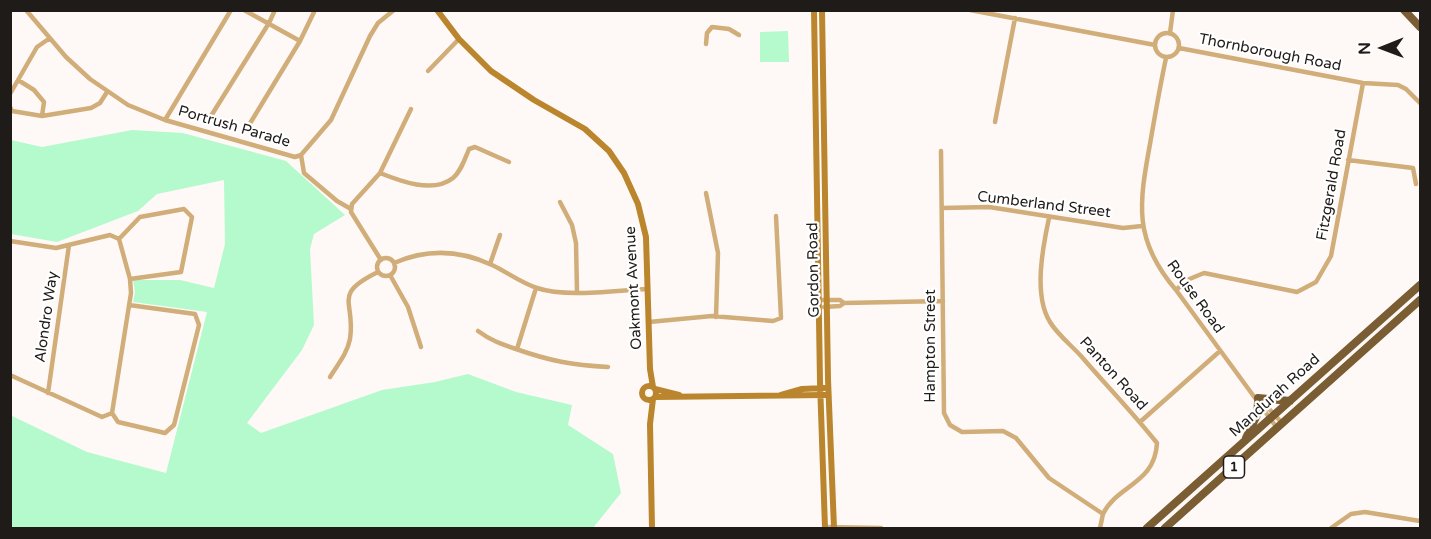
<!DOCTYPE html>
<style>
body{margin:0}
#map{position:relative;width:1431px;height:539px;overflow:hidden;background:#fef9f6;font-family:"Varela Round",sans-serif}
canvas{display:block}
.frame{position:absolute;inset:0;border:12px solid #1f1b18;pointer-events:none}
.north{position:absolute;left:1353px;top:18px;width:60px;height:60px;-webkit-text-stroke:4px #fff;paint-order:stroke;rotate:269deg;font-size:16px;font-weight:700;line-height:24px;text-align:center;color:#1f1b18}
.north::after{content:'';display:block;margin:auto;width:21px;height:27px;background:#1f1b18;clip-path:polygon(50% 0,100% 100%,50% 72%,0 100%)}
</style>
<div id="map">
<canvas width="1431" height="539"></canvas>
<div class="frame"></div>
<div class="north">N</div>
</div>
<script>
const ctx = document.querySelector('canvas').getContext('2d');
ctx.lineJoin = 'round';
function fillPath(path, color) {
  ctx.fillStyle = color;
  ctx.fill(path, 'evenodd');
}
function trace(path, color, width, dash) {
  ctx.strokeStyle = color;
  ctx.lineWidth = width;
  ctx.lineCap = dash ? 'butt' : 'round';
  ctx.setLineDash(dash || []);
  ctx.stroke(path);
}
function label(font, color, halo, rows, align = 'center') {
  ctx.font = font + ' "Varela Round",sans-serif';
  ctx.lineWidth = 4.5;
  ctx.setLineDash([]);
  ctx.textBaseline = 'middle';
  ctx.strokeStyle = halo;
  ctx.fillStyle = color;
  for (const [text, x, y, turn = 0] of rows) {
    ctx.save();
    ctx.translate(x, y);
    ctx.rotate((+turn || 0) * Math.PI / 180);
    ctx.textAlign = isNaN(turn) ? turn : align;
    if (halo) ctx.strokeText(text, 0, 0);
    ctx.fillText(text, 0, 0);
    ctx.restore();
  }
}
fillPath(new Path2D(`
 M788 31 789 62H760V32Z
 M132 130 183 133 286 161 345 215 314 234 310 249 314 325 302 350 247 423 261 433 382 390 435 382 468 374 516 392 572 405 568 425 613 454 621 493 593 528 10 527V415L87 452 166 473 207 312 133 302 135 292 133 280H180L214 288 225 244 224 180 157 194 138 211 57 242 11 234V140L42 147Z`), '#b4facd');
trace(new Path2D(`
 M26 10 66 57 90 79 128 105 165 120 295 157 301 155 331 120 370 36 378 23 394 10
 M244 10 300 41
 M970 10 1155 45
 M1155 45a12 12 0 1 1 24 0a12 12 0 1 1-24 0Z
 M1170 33 1173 10
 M706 44 707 33 712 27 729 29 739 35
 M1179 48 1363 83 1398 85 1406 89 1420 103
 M1166 58C1160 86 1155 115 1150 144 1139 204 1133 240 1176 290L1277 428
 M428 71 459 39
 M18 80 34 90 44 102 42 116
 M10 94 37 47 50 38
 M10 107 12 111 42 116 91 108 100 103 107 92
 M211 116 269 23 275 10
 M165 120 231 10
 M995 122 1015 18
 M246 130 300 41 315 10
 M941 151 944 413 950 425 962 432 1003 431 1016 438 1049 478 1103 514
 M301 155 304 173 337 201 351 209
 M1348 160 1413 168 1416 184
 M380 173C400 181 433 194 453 178 461 171 465 159 469 149L475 147 509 162
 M706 193 718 253 716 317
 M560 202 572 225 576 243 577 292
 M942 208 989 207 1123 228 1142 226
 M1049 218C1043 246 1033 295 1050 322 1057 334 1071 345 1081 356 1106 385 1133 413 1157 443 1155 484 1117 485 1103 514 1102 518 1101 524 1100 528
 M119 239 140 217 184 209 192 217 181 272 130 279
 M10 241 56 248 110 235 119 239 130 279 131 293 112 413 102 417 10 375
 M377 267a9 9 0 1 1 18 0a9 9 0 1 1-18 0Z
 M381 260 351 212 352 204 380 173 411 109
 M394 263C426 249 460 250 492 265 507 272 521 283 537 288 566 298 617 290 648 289
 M490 264 500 235
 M390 275 408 307 421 347
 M1176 290 1187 280 1204 273 1297 292 1316 282 1331 256 1363 83
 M819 300H840L844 303
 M824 307 840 306 844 303 943 301
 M649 322 712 316 773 321 781 318 776 216
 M478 331C490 340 501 344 516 349 550 361 572 365 608 367
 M517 349 536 288
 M330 377C338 364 347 354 350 339 356 301 331 295 378 272
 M48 393 69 245
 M1260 399 1282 423
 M112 413 118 422 165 433 174 425 199 325 195 314 129 305
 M1140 422 1220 351
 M825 527 881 528
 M1331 528 1351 514 1365 512 1420 521`), '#d0ad79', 4.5);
trace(new Path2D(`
 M437 10 459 39 491 71 534 100 585 129 609 151 624 173 638 204 646 237 650 369 653 387
 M814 10 820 382 825 528
 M822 10 828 379 834 528
 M642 393a7 7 0 1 1 14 0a7 7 0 1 1-14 0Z
 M655 389 679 395
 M781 395 802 389 824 388
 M655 397 825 395
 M652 528 650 424 653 399`), '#ba852c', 6);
trace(new Path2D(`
 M1404 10 1420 27
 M1258 398 1290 401
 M1246 438 1257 415 1258 402
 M1147 528 1420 285
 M1165 528 1420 300`), '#7a5d32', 8);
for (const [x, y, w] of [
 [1234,467,21]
]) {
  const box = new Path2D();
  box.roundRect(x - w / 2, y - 11, w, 22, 4.5);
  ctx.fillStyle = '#fff';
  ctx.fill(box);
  trace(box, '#1f1b18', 1.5);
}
label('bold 14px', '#1f1b18', null, [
 ["1",1234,467]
]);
label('15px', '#1f1b18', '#fff', [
 ["Thornborough Road",1270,53,11],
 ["Portrush Parade",234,127,16],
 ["Fitzgerald Road",1332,185,-80],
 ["Cumberland Street",1044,205,7],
 ["Gordon Road",814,270,-91],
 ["Oakmont Avenue",634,288,-93],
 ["Rouse Road",1195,297,54],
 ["Alondro Way",47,317,-82],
 ["Hampton Street",931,346,-90],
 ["Panton Road",1113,374,48],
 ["Mandurah Road",1275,396,-42]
]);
</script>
